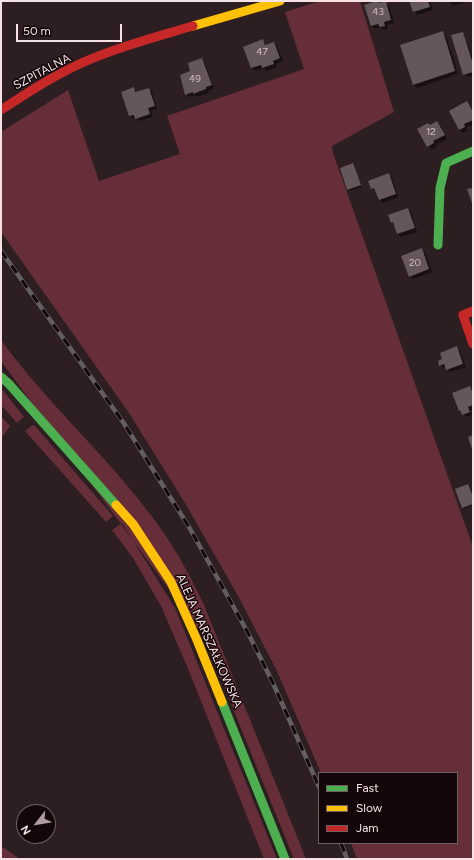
<!DOCTYPE html>
<meta charset="utf-8">
<style>
body{margin:0}
#map{position:relative;width:474px;height:860px;overflow:hidden;background:#2d1e21;font-family:Figtree,sans-serif}
canvas{display:block}
.frame{position:absolute;inset:0;border:2px solid #f6e2e4;pointer-events:none}
.legend{position:absolute;left:318px;top:772px;width:140px;height:72px;box-sizing:border-box;background:#130709;border:1px solid #6e5f61;margin:0;padding:5px 7px;list-style:none;font-size:12px;color:#f6e2e4}
.legend li{display:flex;align-items:center;gap:8px;height:20px}
.legend b{width:20px;border:1px solid #6e5f61}
.north{position:absolute;left:16px;top:804px;width:40px;height:40px;box-sizing:border-box;background:#130709;border:1px solid #6e5f61;border-radius:50%;rotate:239deg;font-size:11px;font-weight:700;line-height:16px;text-align:center;color:#f6e2e4}
.north::after{content:'';display:block;margin:auto;width:14px;height:18px;background:#b09da0;clip-path:polygon(50% 0,100% 100%,50% 72%,0 100%)}
.scale{position:absolute;left:16px;top:24px;width:106px;height:18px;box-sizing:border-box;border:2px solid #f6e2e4;border-top:0;padding-left:5px;font-size:12px;line-height:14px;white-space:nowrap;color:#f6e2e4;-webkit-text-stroke:3px #130709;paint-order:stroke}
</style>
<div id="map">
<canvas width="474" height="860"></canvas>
<div class="frame"></div>
<ul class="legend">
<li><b style="height:5px;background:#4caf50"></b>Fast</li>
<li><b style="height:5px;background:#ffc107"></b>Slow</li>
<li><b style="height:5px;background:#c62828"></b>Jam</li>
</ul>
<div class="north">N</div>
<div class="scale">50 m</div>
</div>
<script>
const ctx = document.querySelector('canvas').getContext('2d');
ctx.lineJoin = 'round';
function fillPath(path, color) {
  ctx.fillStyle = color;
  ctx.fill(path, 'evenodd');
}
function trace(path, color, width, dash) {
  ctx.strokeStyle = color;
  ctx.lineWidth = width;
  ctx.lineCap = dash ? 'butt' : 'round';
  ctx.setLineDash(dash || []);
  ctx.stroke(path);
}
function label(font, color, halo, rows, align = 'center') {
  ctx.font = font + ' Figtree,sans-serif';
  ctx.lineWidth = 3;
  ctx.setLineDash([]);
  ctx.textBaseline = 'middle';
  ctx.strokeStyle = halo;
  ctx.fillStyle = color;
  for (const [text, x, y, turn = 0] of rows) {
    ctx.save();
    ctx.translate(x, y);
    ctx.rotate((+turn || 0) * Math.PI / 180);
    ctx.textAlign = isNaN(turn) ? turn : align;
    if (halo) ctx.strokeText(text, 0, 0);
    ctx.fillText(text, 0, 0);
    ctx.restore();
  }
}
fillPath(new Path2D(`
 M320 1H360L394 112 332 146 333 153 473 547V859H357L351 843H457V773H321L276 669 237 594 185 503 129 413 1 232V132L68 90 99 181 180 154 167 116 304 69 285 12Z
 M1 340C46 402 104 453 150 514 172 542 189 573 204 605L306 859H294L204 637 1 361Z
 M1 388 24 417 17 423 1 405Z
 M1 416 10 426 1 439Z
 M34 425 113 516 106 522 25 431 31 426Z
 M122 523 175 608 277 859H264L189 671 161 606 133 558 112 530Z
 M1 846 20 859H1Z`), '#662e39');
fillPath(new Path2D(`
 M408 1H430L433 10 417 15Z
 M449 1H468L453 6Z
 M377 2 379 4 385 2 389 5 394 23 387 25 388 29 384 30 381 27 375 29 371 26Z
 M442 32 446 36 458 74 417 88 414 85 402 46Z
 M462 33 469 47 473 59V76L467 77 464 74Z
 M263 41 267 45 274 43 277 46 283 61 276 64 277 67 266 71 264 68 255 71 252 68Z
 M202 59 205 63 214 88 208 91 209 93 197 97 196 95 189 97 186 94 192 72Z
 M133 89 137 92 148 89 152 92 157 109 151 111 153 117 139 121 136 118 133 119 130 116Z
 M467 102 473 111V124L466 128 468 130 463 133 459 130Z
 M437 122 440 125 447 139 436 145 437 147 431 150 418 129 430 126Z
 M353 164 361 187 349 191 348 189Z
 M389 175 392 178 398 197 383 203 380 200 376 191H375L372 188Z
 M408 209 411 212 417 232 401 237 398 234 395 226 392 222Z
 M422 249 425 252 432 272 413 279 410 276Z
 M457 348 460 351 466 367 450 372 446 367 443 368 440 365Z
 M470 387 473 391V410L470 411 472 415 466 417 460 410 453 394Z
 M468 485 473 497V505L464 509 463 507Z`), '#0007');
fillPath(new Path2D(`
 M376 1H378V3L386 1 391 20 384 22 385 26 380 27 378 24 371 26 364 5Z
 M409 1H428L430 7 413 12Z
 M443 31 455 71 413 85 400 45Z
 M463 32 473 64V72L463 75 451 35Z
 M263 39 265 45 274 42 280 58 273 61 274 64 262 68 261 65 251 68 243 47Z
 M202 58 212 85 206 87V89L193 94V92L185 95 180 75 190 71 188 63Z
 M134 87 135 92 149 88 155 106 148 108 150 114 135 119 134 115 129 116 121 92Z
 M467 101 473 112V120L464 124 465 127 459 130 449 111Z
 M437 121 445 135 433 141 434 143 427 147 417 129 428 123 430 125Z
 M353 163 361 185 347 190 340 168Z
 M389 173 396 194 379 200 374 188 371 189 368 181Z
 M473 188V206L467 189Z
 M408 208 415 228 397 234 393 222 391 223 388 215Z
 M422 248 429 269 409 277 401 256Z
 M457 346 463 364 446 370 444 364 439 366 438 361 442 359 440 353Z
 M470 386 473 394V405L468 407 470 412 462 415 460 410 459 411 452 393Z
 M473 435V452L468 437Z
 M468 484 473 497V504L462 508 455 489Z`), '#645659');
trace(new Path2D(`
 M438 245 440 188 446 163 473 151
 M1 377 9 384 116 505
 M222 702 285 859`), '#4caf50', 9);
trace(new Path2D(`
 M193 26 280 1
 M116 505 133 524 171 582 197 640 222 702`), '#ffc107', 9);
trace(new Path2D(`
 M1 110C30 91 59 72 91 59 124 45 159 36 193 26
 M473 311 463 315 473 344`), '#c62828', 9);
const rail = new Path2D(`
 M1 251 123 422 189 527 247 631 273 683 319 787
 M341 843 347 859`);
trace(rail, '#635e60', 4.5);
trace(rail, '#130709', 3, [9]);
label('10px', '#d2bfc1', null, [
 ["43",378,12],
 ["47",262,52],
 ["49",195,79],
 ["12",431,132],
 ["20",415,263]
]);
label('12px', '#f6e2e4', '#130709', [
 ["SZPITALNA",42,72,-28],
 ["ALEJA MARSZAŁKOWSKA",209,641,66]
]);
</script>
